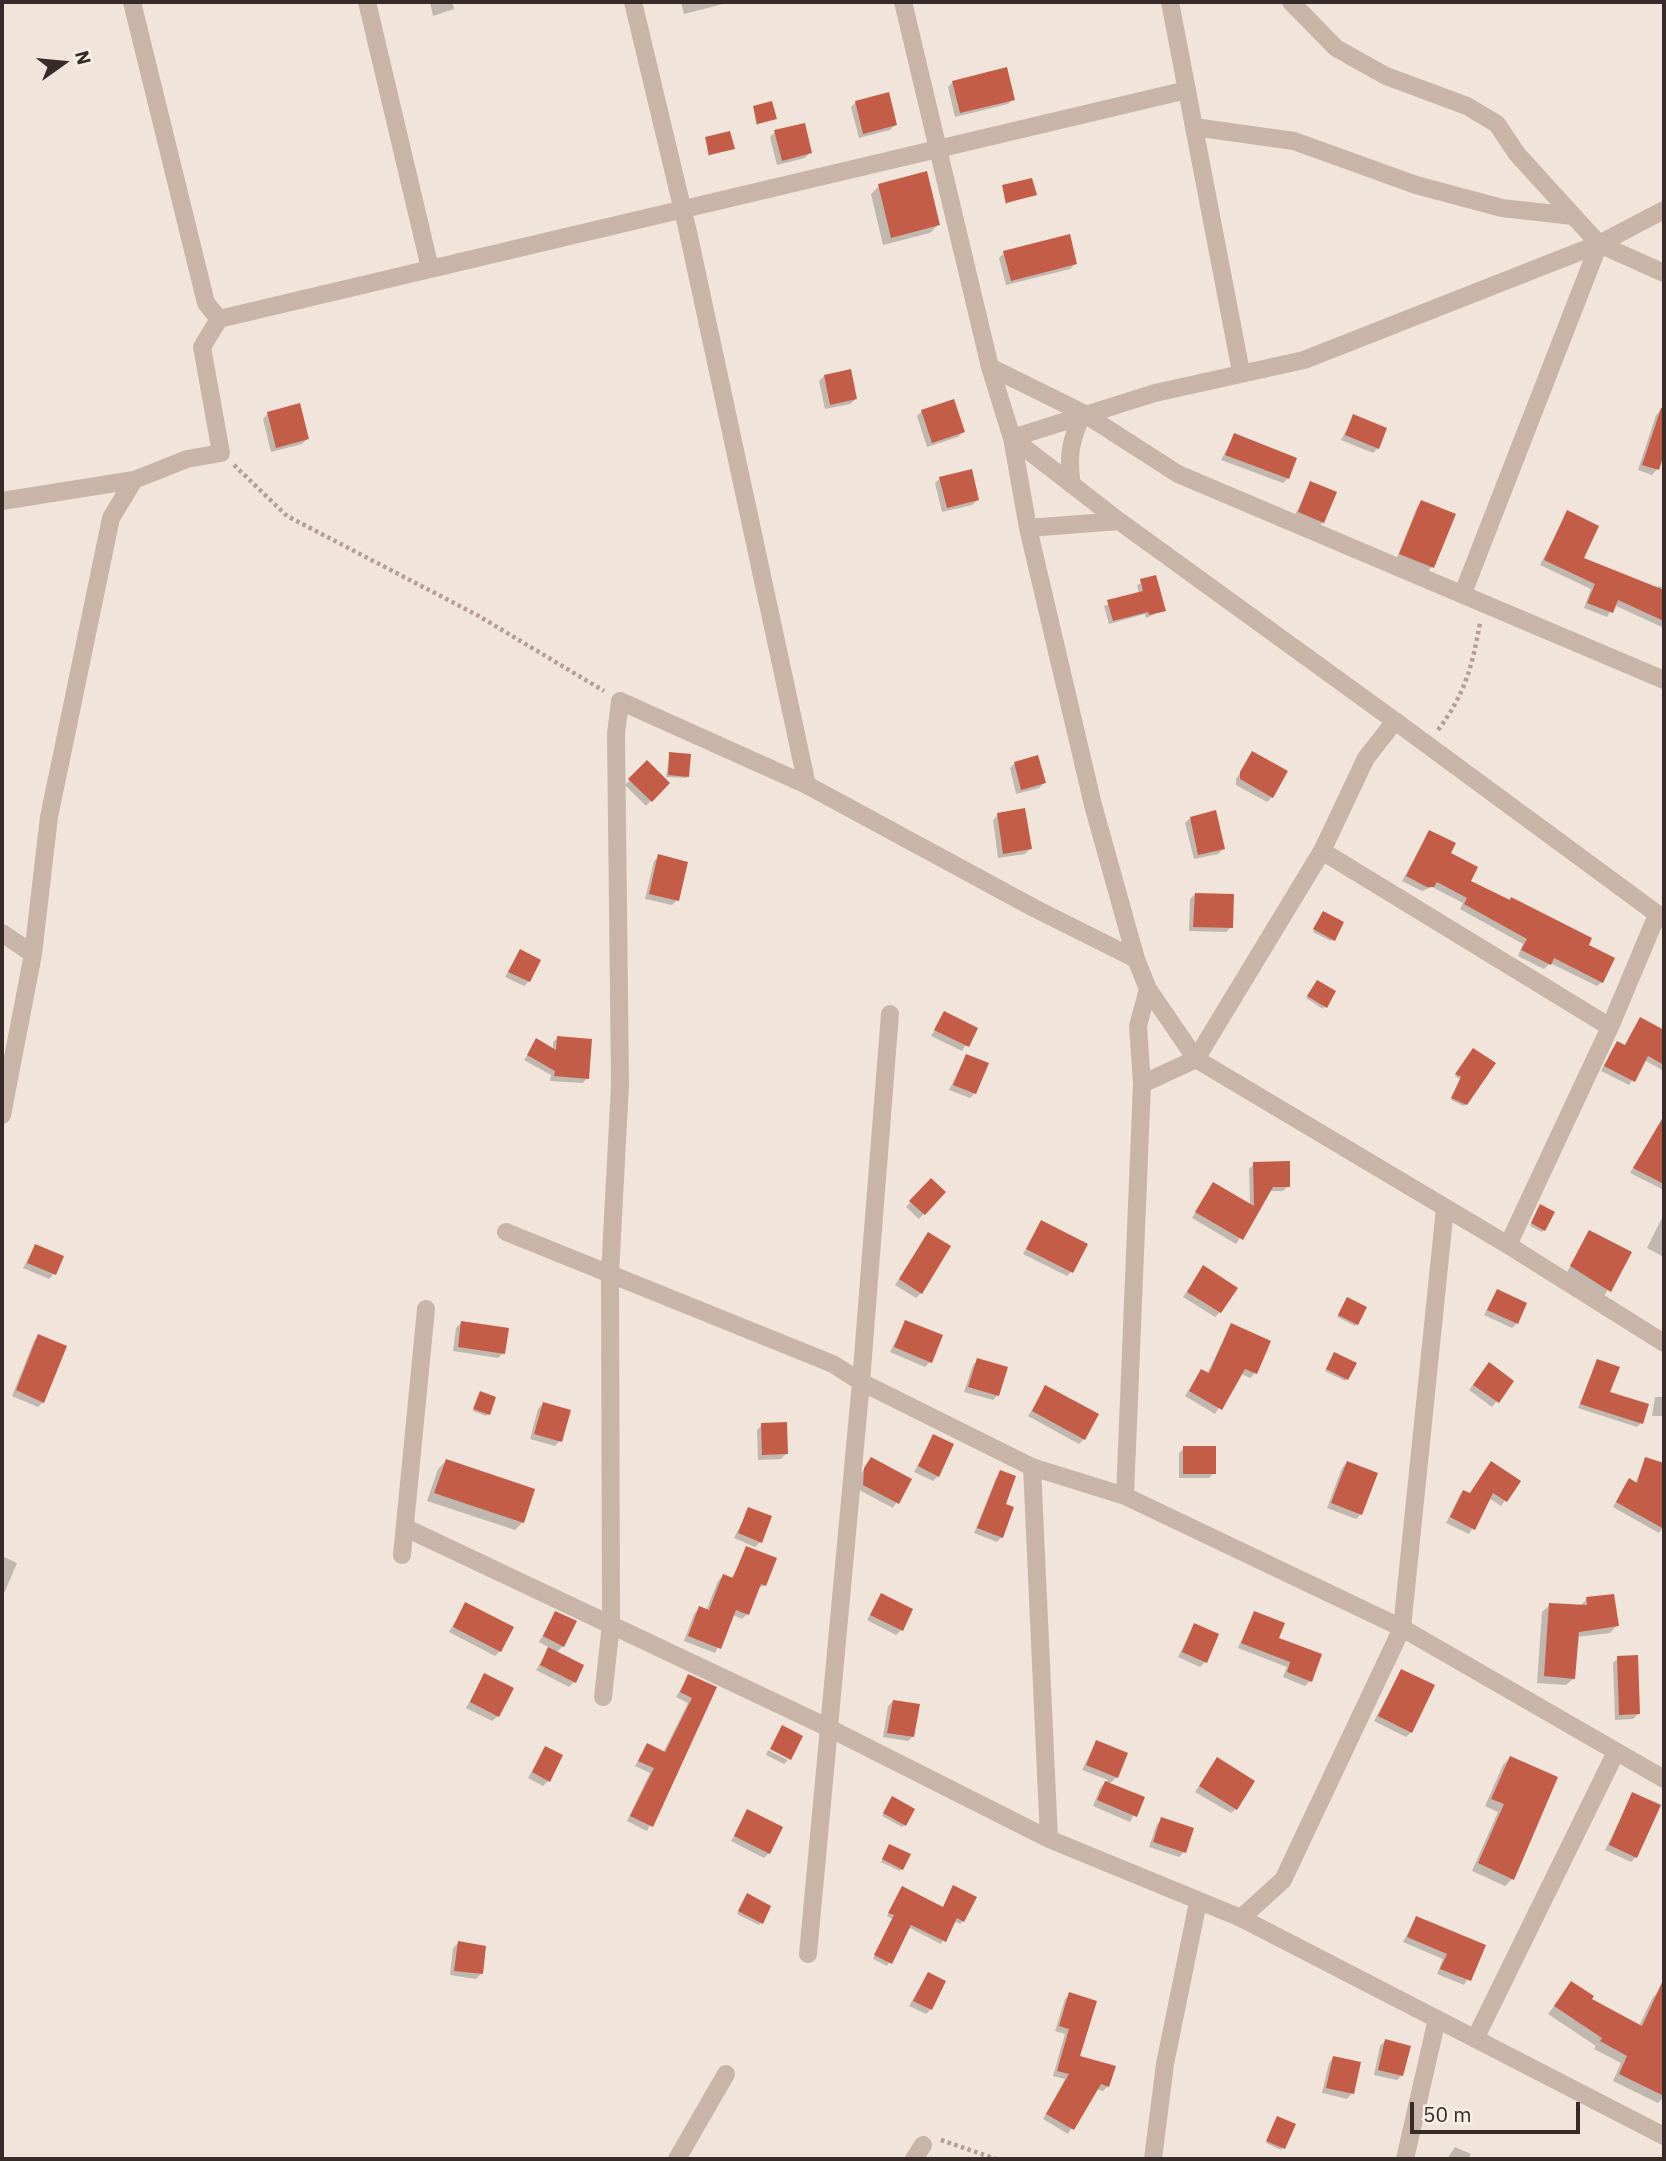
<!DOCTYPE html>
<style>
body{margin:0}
#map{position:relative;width:1666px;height:2161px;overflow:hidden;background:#f1e5db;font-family:"IBM Plex Sans",sans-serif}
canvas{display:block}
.frame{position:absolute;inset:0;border:4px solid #362b28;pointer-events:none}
.north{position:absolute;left:28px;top:28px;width:70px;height:70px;-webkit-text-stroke:5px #f9f0e8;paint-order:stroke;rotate:75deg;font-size:19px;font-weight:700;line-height:28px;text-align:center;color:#362b28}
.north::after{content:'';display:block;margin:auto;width:24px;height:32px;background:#362b28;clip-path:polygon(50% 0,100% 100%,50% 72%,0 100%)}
.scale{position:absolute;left:1410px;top:2102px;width:170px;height:32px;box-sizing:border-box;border:4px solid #362b28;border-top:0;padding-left:9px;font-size:21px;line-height:24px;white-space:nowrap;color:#362b28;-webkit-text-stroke:5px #f9f0e8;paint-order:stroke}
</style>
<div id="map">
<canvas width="1666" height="2161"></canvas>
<div class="frame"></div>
<div class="north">N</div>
<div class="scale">50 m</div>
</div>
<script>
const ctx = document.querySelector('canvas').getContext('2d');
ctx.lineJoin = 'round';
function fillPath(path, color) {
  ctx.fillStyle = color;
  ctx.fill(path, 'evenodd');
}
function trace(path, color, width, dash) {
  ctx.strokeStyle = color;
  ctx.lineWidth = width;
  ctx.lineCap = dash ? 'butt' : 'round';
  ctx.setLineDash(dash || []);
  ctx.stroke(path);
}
fillPath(new Path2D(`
 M430 2H452L454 9 433 16Z
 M681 2H731L684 14Z
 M953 82 1013 99 1008 104 955 117 948 87Z
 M856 102 895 125 890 130 859 138 851 107Z
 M754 108 775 119 756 125Z
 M775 132 810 152 805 158 777 165 770 137Z
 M706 139 733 148 708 156Z
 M879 186 938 225 930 233 883 245 871 194Z
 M1003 187 1035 194 1005 204Z
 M1004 253 1075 264 1070 269 1006 285 999 258Z
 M824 376 856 399 850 404 825 409 819 381Z
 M1661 410 1664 411V449L1657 469 1652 475 1638 470 1656 415Z
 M922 411 963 432 958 437 927 447 917 416Z
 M268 413 307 439 302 444 271 452 263 419Z
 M1354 416 1378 448 1373 453 1341 440Z
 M1234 436 1288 478 1283 483 1221 460Z
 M940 478 978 500 972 505 942 512 935 483Z
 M1310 483 1323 522 1318 527 1294 517Z
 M1422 502 1453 515 1432 567 1427 572 1396 560 1417 507Z
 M1567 512 1581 559 1656 589 1659 586 1664 588V628L1614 605 1607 617 1584 608 1591 589 1540 565Z
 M1155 577 1164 610 1146 618 1145 614 1109 624 1104 606 1139 594 1137 585Z
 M670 754 688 776 686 778 666 777Z
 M1252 754 1272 797 1267 802 1236 785V779Z
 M647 763 667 783 646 806 625 785Z
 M1015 763 1044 783 1039 788 1016 794 1010 768Z
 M998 815 1030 849 1025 854 998 858 993 820Z
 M1190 818 1223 849 1218 854 1194 859 1185 823Z
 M1429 832 1469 881 1587 946 1602 982 1597 986 1550 963 1544 969 1518 956 1523 944 1460 909 1463 903 1432 887 1422 891 1402 881Z
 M659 856 677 900 672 905 645 899 654 861Z
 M1195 894 1231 927 1226 932 1189 931 1190 899Z
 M1321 915 1333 939 1331 941 1313 932Z
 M520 951 529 981 524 986 505 977Z
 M1315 984 1334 992 1323 1009 1306 998Z
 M944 1013 976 1029 962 1051 931 1036Z
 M1640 1019 1664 1031V1071L1644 1060 1629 1085 1601 1071 1613 1048 1617 1043 1624 1047Z
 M558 1038 587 1078 583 1083 550 1081 551 1075 524 1060 537 1041 553 1050V1042Z
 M1471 1052 1466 1104 1464 1106 1451 1100 1460 1079 1455 1076Z
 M966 1056 975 1093 970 1098 949 1090Z
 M1664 1115V1190L1630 1173Z
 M1254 1164 1288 1186 1283 1191H1269L1236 1244 1192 1218 1213 1184 1250 1205 1249 1169Z
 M931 1180 944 1192 919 1219 906 1207Z
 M1538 1208 1544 1230 1542 1232 1530 1226Z
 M1664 1214V1257L1647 1248Z
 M1041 1222 1072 1271 1067 1276 1023 1254Z
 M1590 1232 1630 1253 1604 1296 1567 1272Z
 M928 1234 921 1293 916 1298 895 1285Z
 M35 1246 54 1274 49 1279 23 1268Z
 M1203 1268 1220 1312 1215 1317 1183 1297Z
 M1497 1291 1517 1323 1512 1328 1484 1315Z
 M1345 1301 1357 1324 1355 1326 1337 1317Z
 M905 1322 930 1362 925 1367 890 1352Z
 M461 1323 503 1353 498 1358 453 1351 456 1328Z
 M1231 1325 1255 1373 1250 1378 1240 1373 1215 1414 1185 1396 1197 1376 1202 1371 1207 1374Z
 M39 1336 43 1402 38 1407 12 1396 34 1341Z
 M1333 1356 1347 1379 1345 1381 1325 1371Z
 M978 1360 998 1395 993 1400 964 1392 973 1365Z
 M1598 1361 1608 1393 1641 1423 1637 1427 1578 1408Z
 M1484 1370 1512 1381 1492 1407 1469 1390Z
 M1046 1387 1084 1439 1079 1444 1028 1416Z
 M480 1393 488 1414 486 1416 473 1411Z
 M1655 1397H1664V1416H1652Z
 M543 1404 560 1441 555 1446 530 1439 538 1409Z
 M762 1425 786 1454 781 1459 758 1460 757 1430Z
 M934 1436 938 1476 933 1481 914 1472Z
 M1184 1448 1214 1473 1209 1478H1179V1453Z
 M871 1459 910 1480 893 1508 859 1490 860 1475Z
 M1645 1459 1664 1464V1526L1659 1533 1613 1507 1625 1485 1629 1480 1635 1484Z
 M446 1461 523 1522 515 1530 427 1501 438 1469Z
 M1347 1463 1361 1514 1356 1519 1327 1508 1342 1468Z
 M1487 1468 1519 1482 1501 1506 1489 1498 1469 1534 1446 1523 1459 1497 1464 1492 1469 1495Z
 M1001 1473 1004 1505 1002 1537 997 1542 974 1533 996 1478Z
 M749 1509 760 1542 755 1547 734 1538Z
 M747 1548 765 1585 757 1589 747 1614 742 1619 733 1615 715 1653 684 1641 694 1614 699 1608 706 1611 718 1581 723 1576 731 1579Z
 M2 1556 17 1563 2 1598Z
 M881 1595 901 1630 896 1635 867 1620Z
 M1587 1599 1617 1625 1610 1633 1576 1637 1574 1678 1566 1685 1537 1683 1542 1612 1550 1605 1579 1607Z
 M465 1604 500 1651 495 1656 449 1632Z
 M555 1613 563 1646 556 1653 574 1682 569 1687 536 1670 550 1648 539 1642Z
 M1254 1613 1310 1681 1305 1686 1283 1677 1287 1667 1238 1648Z
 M1194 1625 1205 1662 1200 1667 1178 1657Z
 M1618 1658 1638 1714 1633 1719 1615 1720 1613 1663Z
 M1401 1671 1411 1732 1406 1737 1374 1721Z
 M484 1675 498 1716 492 1721 466 1708Z
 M689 1676 714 1688 647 1831 627 1821 650 1773 635 1766 647 1745 663 1753 688 1703 676 1697Z
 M893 1701 913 1736 908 1741 883 1737 888 1706Z
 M1096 1742 1117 1777 1109 1784 1143 1798 1130 1822 1093 1806 1100 1788 1108 1780 1082 1770Z
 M545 1748 548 1781 543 1786 528 1778Z
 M768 1750 788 1760 784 1764 766 1755Z
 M1510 1758 1512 1879 1505 1886 1472 1871 1498 1812 1485 1806 1503 1765Z
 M1217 1759 1236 1809 1231 1813 1195 1792Z
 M1633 1794 1636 1857 1631 1862 1605 1850Z
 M891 1800 904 1825 902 1827 882 1816Z
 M748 1811 769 1853 764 1858 731 1841Z
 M1162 1819 1184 1852 1179 1857 1149 1847 1157 1824Z
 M888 1848 902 1869 900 1871 881 1862Z
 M902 1888 942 1909 951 1890 963 1921 960 1924 954 1921 941 1944 908 1927 887 1966 873 1959 892 1919 887 1916Z
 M745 1898 761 1923 759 1925 737 1914Z
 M1416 1918 1484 1946 1464 1985 1437 1974 1443 1959 1403 1942Z
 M458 1943 481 1974 476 1979 450 1975 453 1948Z
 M928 1974 931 2009 926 2014 909 2006Z
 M1571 1983 1589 2000 1639 2026 1653 1997 1660 1990 1664 1992V2097L1658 2103 1613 2081 1621 2063 1594 2049 1596 2046 1548 2014Z
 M1070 1994 1078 2057 1108 2086 1103 2091 1096 2089 1068 2134 1043 2119 1065 2079 1053 2076 1065 2034 1055 2031 1065 1999Z
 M1385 2041 1402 2075 1397 2080 1374 2075 1380 2046Z
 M1334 2057 1352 2093 1347 2099 1322 2093 1329 2063Z
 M1276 2120 1294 2125 1281 2150 1266 2143Z
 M1455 2147 1471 2154 1468 2159H1447Z`), '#0003');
fillPath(new Path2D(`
 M1007 67 1015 100 960 113 952 81Z
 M889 92 897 125 863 134 855 101Z
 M772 101 777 119 757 124 753 106Z
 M805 123 812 153 782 161 774 130Z
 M730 131 735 149 709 155 705 137Z
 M927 171 940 225 891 238 878 184Z
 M1032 178 1037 195 1006 203 1002 185Z
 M1070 234 1077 264 1011 281 1003 251Z
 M851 369 857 399 830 405 824 375Z
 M954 399 965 432 932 443 921 410Z
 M300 403 309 439 276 448 267 412Z
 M1661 408H1664V454L1659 470 1642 465Z
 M1353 414 1387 428 1379 449 1345 435Z
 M1234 433 1297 458 1289 479 1225 455Z
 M972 469 979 500 947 508 939 477Z
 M1310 481 1337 492 1324 523 1298 512Z
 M1421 500 1456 514 1434 568 1399 554Z
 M1567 510 1599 526 1584 558 1664 590V621L1618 600 1613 613 1587 603 1595 584 1544 560Z
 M1156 575 1166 611 1149 615 1148 612 1113 621 1107 600 1143 591 1140 579Z
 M1252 751 1288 771 1273 798 1240 779V772Z
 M669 752 691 754 689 777 668 775Z
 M1038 755 1046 783 1021 790 1014 762Z
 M647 760 670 783 652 802 628 779Z
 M1025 808 1032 849 1003 854 997 813Z
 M1216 810 1225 849 1198 855 1190 817Z
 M1429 830 1456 843 1451 853 1478 867 1471 881 1510 900 1511 897 1592 938 1589 945 1615 958 1603 983 1554 958 1551 965 1521 950 1527 939 1464 904 1467 898 1437 882 1434 887H1427L1406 876Z
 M658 854 688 862 679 901 649 894Z
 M1195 893 1234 894 1233 928 1193 927Z
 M1323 911 1344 922 1335 941 1313 929Z
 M520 949 541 960 530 982 508 972Z
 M1317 980 1336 991 1327 1008 1307 996Z
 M944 1011 978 1028 969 1047 934 1030Z
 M1640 1017 1664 1030V1065L1648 1056 1635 1082 1604 1066 1617 1041 1625 1045Z
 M557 1036 592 1039 589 1079 554 1076 555 1071 527 1055 536 1038 556 1050Z
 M1473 1048 1496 1063 1467 1105 1451 1098 1461 1077 1455 1074Z
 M966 1054 989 1063 976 1094 953 1085Z
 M1664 1116V1184L1633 1168Z
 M1290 1161V1187H1273L1243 1240 1195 1212 1213 1182 1254 1206 1253 1162Z
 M931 1178 946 1192 925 1215 909 1201Z
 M1540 1204 1555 1212 1545 1231 1531 1223Z
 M1041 1220 1088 1244 1073 1273 1026 1249Z
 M1589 1230 1632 1252 1611 1292 1570 1266Z
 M928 1232 951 1246 922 1294 899 1279Z
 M35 1244 64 1256 56 1275 27 1263Z
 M1203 1265 1238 1288 1221 1313 1187 1292Z
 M1497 1289 1527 1303 1518 1324 1487 1310Z
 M1347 1297 1367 1307 1358 1325 1338 1315Z
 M905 1320 943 1335 932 1363 894 1347Z
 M461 1321 509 1328 505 1354 458 1347Z
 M1231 1323 1271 1341 1257 1374 1245 1369 1222 1410 1189 1391 1201 1369 1209 1373Z
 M38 1334 67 1346 44 1403 16 1390Z
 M1334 1352 1357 1363 1348 1380 1326 1369Z
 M977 1358 1008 1367 999 1396 968 1387Z
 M1597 1359 1620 1367 1610 1392 1649 1404 1643 1424 1580 1404Z
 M1489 1362 1514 1381 1499 1403 1473 1385Z
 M1045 1385 1099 1414 1085 1440 1032 1411Z
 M480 1391 496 1397 490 1415 473 1409Z
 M543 1402 571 1410 562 1442 534 1434Z
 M787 1422 788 1454 762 1455 761 1423Z
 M933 1434 954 1444 939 1477 918 1466Z
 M1183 1446H1216V1474H1183Z
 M871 1457 912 1479 899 1504 863 1485 864 1468Z
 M1645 1457 1664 1463V1529L1616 1502 1629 1478 1637 1483Z
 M446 1459 535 1489 524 1523 434 1493Z
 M1347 1461 1378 1473 1362 1515 1331 1503Z
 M1491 1461 1521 1481 1507 1502 1493 1493 1475 1530 1450 1517 1463 1490 1470 1493Z
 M1000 1470 1016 1476 1006 1504 1014 1507 1003 1538 977 1528Z
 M748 1507 772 1516 762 1543 738 1533Z
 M746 1546 777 1558 766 1586 761 1584 749 1615 736 1610 721 1649 688 1636 699 1606 709 1610 723 1574 733 1578Z
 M881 1593 913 1609 903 1631 870 1615Z
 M1614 1594 1619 1626 1579 1632 1575 1679 1544 1676 1549 1603 1587 1605 1586 1597Z
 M465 1602 514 1627 501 1652 453 1627Z
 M555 1611 577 1621 564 1647 543 1636Z
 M1254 1611 1285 1623 1279 1638 1322 1654 1312 1682 1287 1672 1290 1662 1241 1643Z
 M1194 1623 1219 1634 1207 1663 1182 1652Z
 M548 1647 584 1665 576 1683 540 1665Z
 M1638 1655 1640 1714 1619 1715 1617 1656Z
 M1401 1669 1435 1685 1412 1733 1378 1716Z
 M484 1673 514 1688 499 1717 470 1702Z
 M688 1674 717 1687 653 1827 630 1816 654 1768 638 1761 647 1743 665 1752 692 1698 680 1692Z
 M893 1700 920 1704 914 1737 887 1733Z
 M782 1725 803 1736 791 1760 770 1749Z
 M1096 1740 1128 1753 1118 1778 1086 1765Z
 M545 1746 563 1755 550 1782 532 1772Z
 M1510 1756 1558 1777 1514 1880 1478 1863 1504 1804 1491 1799Z
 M1217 1757 1255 1781 1237 1810 1199 1786Z
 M1105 1781 1145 1797 1137 1817 1097 1800Z
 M1632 1792 1661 1805 1637 1858 1609 1845Z
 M892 1796 915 1809 906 1826 883 1813Z
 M747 1809 783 1827 770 1854 734 1836Z
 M1161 1817 1194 1828 1186 1853 1153 1842Z
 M889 1844 911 1854 903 1870 882 1859Z
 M953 1885 977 1897 964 1922 957 1918 946 1942 911 1925 892 1964 874 1955 894 1915 888 1913 902 1886 943 1907Z
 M747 1893 771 1906 763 1924 738 1911Z
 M1416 1916 1486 1945 1471 1981 1440 1969 1447 1954 1407 1937Z
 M458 1941 486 1946 483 1974 454 1971Z
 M928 1972 946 1981 932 2010 913 2001Z
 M1664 1978V2096L1619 2074 1627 2056 1600 2041 1602 2038 1554 2006 1571 1981 1594 1996 1592 1999 1642 2026Z
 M1069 1992 1097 2001 1080 2056 1116 2066 1109 2087 1101 2084 1074 2130 1046 2114 1069 2074 1057 2071 1069 2029 1059 2026Z
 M1385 2039 1411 2046 1403 2076 1378 2070Z
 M1333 2056 1361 2062 1354 2094 1326 2088Z
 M1277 2116 1296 2124 1285 2149 1266 2141Z`), '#c35d48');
trace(new Path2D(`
 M234 465 287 516 477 615 604 691
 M1438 730C1465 694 1472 667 1480 623
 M941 2140 996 2159`), '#b59e92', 4.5, [3.5, 3.5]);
trace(new Path2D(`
 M132 2 206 303 219 319
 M367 2 430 268
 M633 2 688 232 807 785
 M903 2 990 367 1012 438 1028 528 1093 805 1136 959
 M1170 2 1241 372
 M1291 2 1336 48 1386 76 1467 106 1497 124 1517 154 1599 244 1664 273
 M1194 127 1294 141 1416 185 1502 208 1573 216
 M990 367 1083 413 1178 474 1664 680
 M1012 438 1155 393 1304 360 1599 244 1664 210
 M1012 438 1119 521 1395 721
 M1072 485C1067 456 1071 439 1083 413
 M2 501 134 480
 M1028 528 1119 521
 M1463 593 1599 244
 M1322 851 1610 1027
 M2 933 33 954
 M1142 1084 1196 1059 1322 851 1366 758 1395 721 1664 919
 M2 1115 33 954 49 817 111 518 134 480 187 459 221 453 202 347 219 319 1187 90
 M506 1232 833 1364 861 1382 1032 1467 1125 1496 1402 1628 1664 1779
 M1508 1245 1610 1027 1657 915
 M1032 1467 1049 1839
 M1125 1496 1142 1084 1138 1026 1148 989
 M406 1528 827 1727 1049 1839 1241 1918 1664 2136
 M402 1555 426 1309
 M603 1697 611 1624 610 1274 620 1085 616 734 620 701 807 785 1034 908 1136 959 1148 989 1196 1059 1508 1245 1664 1343
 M1241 1918 1283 1880 1402 1628 1445 1208
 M808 1954 861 1382 890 1014
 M1475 2039 1615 1754
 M677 2159 726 2074
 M914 2159 923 2145
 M1153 2159 1165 2064 1198 1902
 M1405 2159 1437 2019`), '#c9b5a8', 18);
</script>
